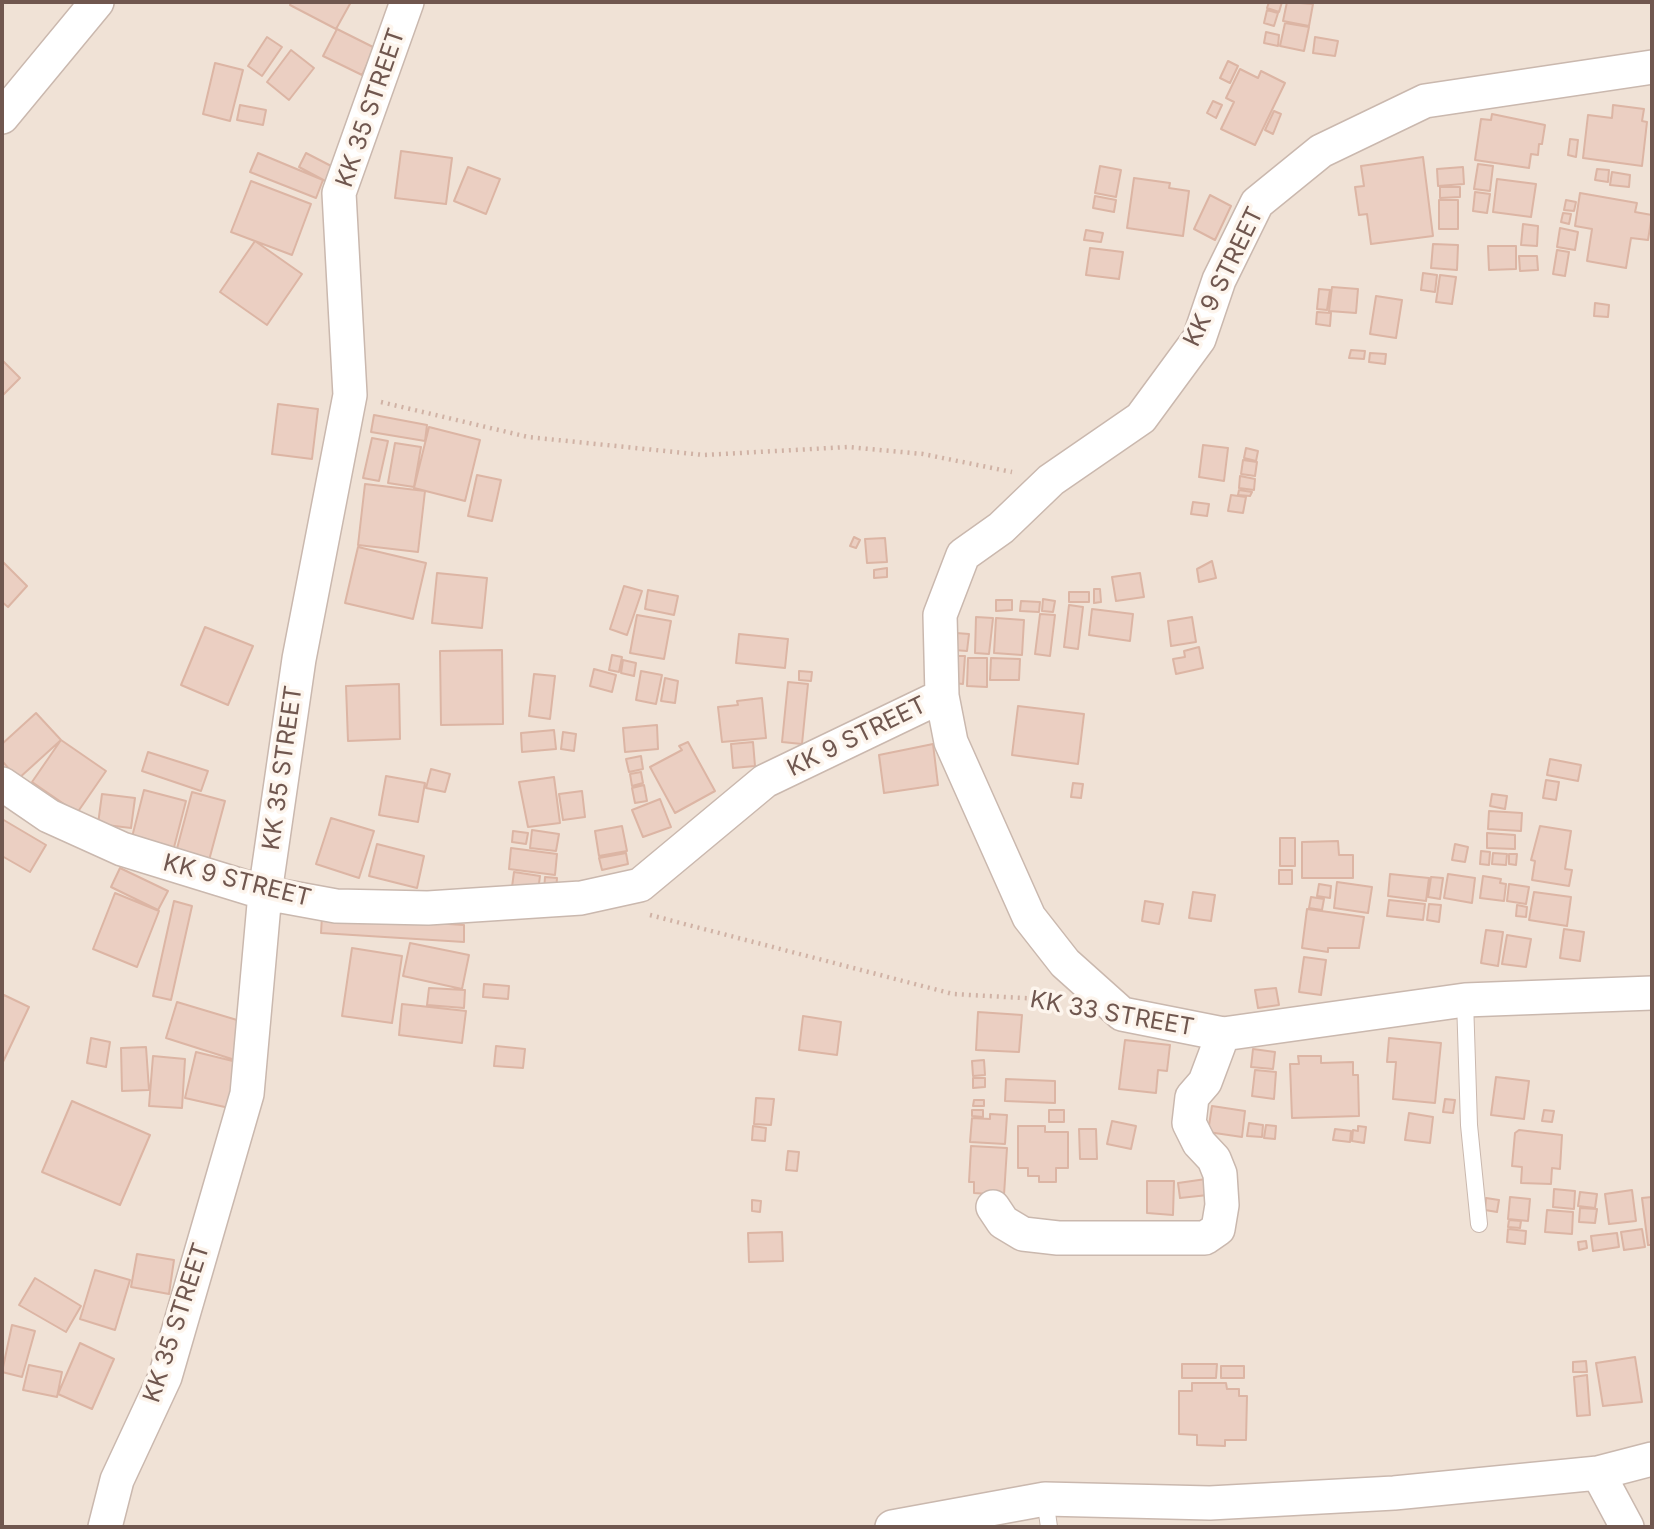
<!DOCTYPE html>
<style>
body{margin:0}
#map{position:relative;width:1654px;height:1529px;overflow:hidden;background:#f9f1e7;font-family:Inter,sans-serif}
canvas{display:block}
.frame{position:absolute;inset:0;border:4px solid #70574f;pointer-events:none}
</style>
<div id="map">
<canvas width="1654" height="1529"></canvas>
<div class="frame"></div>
</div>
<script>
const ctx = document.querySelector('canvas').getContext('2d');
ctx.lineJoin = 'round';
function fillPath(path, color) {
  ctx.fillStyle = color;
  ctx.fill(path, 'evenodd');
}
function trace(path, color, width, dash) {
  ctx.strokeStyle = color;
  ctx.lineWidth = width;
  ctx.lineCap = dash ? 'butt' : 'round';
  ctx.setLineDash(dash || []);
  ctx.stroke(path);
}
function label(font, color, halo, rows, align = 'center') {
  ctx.font = font + ' Inter,sans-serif';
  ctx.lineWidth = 7;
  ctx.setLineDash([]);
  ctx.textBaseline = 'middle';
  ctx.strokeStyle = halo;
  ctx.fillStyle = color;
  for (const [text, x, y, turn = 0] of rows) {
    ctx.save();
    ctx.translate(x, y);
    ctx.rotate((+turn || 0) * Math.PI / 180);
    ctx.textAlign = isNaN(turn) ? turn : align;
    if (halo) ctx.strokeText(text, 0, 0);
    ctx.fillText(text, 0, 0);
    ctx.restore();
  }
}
fillPath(new Path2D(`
 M2 2H1652V1527H2Z`), '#f0e2d6');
const building = new Path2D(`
 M292 2H351L336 29 290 5Z
 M1269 2H1282L1279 12 1267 8Z
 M1287 2 1313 4 1309 26 1283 21Z
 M1267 10 1278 13 1274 26 1264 23Z
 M1285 23 1309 27 1304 51 1280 46Z
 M337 29 375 48 362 75 323 56Z
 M1266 32 1279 35 1278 46 1264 43Z
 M267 37 282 47 262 76 248 66Z
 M1315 37 1338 41 1335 56 1313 53Z
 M291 50 314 68 289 100 267 82Z
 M1228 61 1238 66 1230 83 1220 78Z
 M215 63 243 70 230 121 203 114Z
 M1240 69 1258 78 1261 71 1285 83 1255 145 1221 129 1234 102 1226 98Z
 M1213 101 1222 105 1216 118 1207 113Z
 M240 105 266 110 263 125 237 120Z
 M1613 105 1644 109 1642 121 1647 122 1642 166 1583 158 1588 115 1612 118Z
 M1274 111 1281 114 1273 134 1265 130Z
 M1492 114 1545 125 1542 144H1539L1538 155 1531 154 1529 168 1475 160 1481 119 1491 120Z
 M1570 139 1578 140 1576 157 1568 155Z
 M401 151 452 158 446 204 395 198Z
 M258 153 323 180 316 198 250 172Z
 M306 153 337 169 329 183 299 167Z
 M1423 157 1433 236 1371 244 1367 214 1359 215 1355 187 1364 186 1361 166Z
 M1478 164 1493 166 1490 191 1474 189Z
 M1100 166 1121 170 1116 197 1095 193Z
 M468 167 500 179 486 214 454 201Z
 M1463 167 1464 184 1438 186 1437 169Z
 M1597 169 1609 170 1608 182 1595 180Z
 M1612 172 1630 175 1629 187 1610 185Z
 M1134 178 1170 183 1169 188 1189 191 1183 236 1127 228Z
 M1497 179 1536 184 1531 217 1493 212Z
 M251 181 311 204 292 255 231 232Z
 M1440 187H1460V197L1440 198Z
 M1475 192 1490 194 1487 213 1473 211Z
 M1580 193 1637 203 1635 212 1652 215 1648 240 1631 238 1626 268 1587 261 1592 229 1575 226Z
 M1210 195 1231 206 1215 240 1194 229Z
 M1095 196 1116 200 1114 212 1093 208Z
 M1439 200H1458V229H1439Z
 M1566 200 1576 202 1574 211 1564 210Z
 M1563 213 1571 214 1569 224 1561 222Z
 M1523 224 1538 226 1537 246 1521 245Z
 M1560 228 1578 232 1575 250 1557 247Z
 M1086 230 1103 233 1101 242 1084 240Z
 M255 241 302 274 267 325 220 292Z
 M1433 244 1458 245 1457 270 1431 268Z
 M1488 246H1516V269L1489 270Z
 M1090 248 1123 252 1119 279 1086 275Z
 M1557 250 1569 252 1565 276 1553 274Z
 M1519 256H1537L1538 270 1520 271Z
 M1423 273 1437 275 1435 292 1421 290Z
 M1440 275 1456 277 1452 304 1436 302Z
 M1332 287 1358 289 1356 313 1329 311Z
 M1319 289 1330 290 1327 310 1317 309Z
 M1376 296 1402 300 1396 338 1370 334Z
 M1595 303 1609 305 1608 317 1594 316Z
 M1317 312 1331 313 1330 326 1316 324Z
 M1351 350 1365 351 1364 359 1349 358Z
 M1370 353 1386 354 1385 364 1369 362Z
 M2 360 20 378 2 396Z
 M278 404 318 409 312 459 272 454Z
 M374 415 427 425 425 441 371 432Z
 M429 427 480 440 465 501 414 488Z
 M372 438 388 441 379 481 363 478Z
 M395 443 421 447 414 487 388 483Z
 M1203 445 1228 448 1224 481 1199 477Z
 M1246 448 1258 451 1256 461 1244 458Z
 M1243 460 1257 462 1255 476 1241 474Z
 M477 475 501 480 492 521 468 516Z
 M1240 476 1255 479 1254 490 1239 488Z
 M365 484 425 491 418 552 358 545Z
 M1239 490 1252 492 1250 496 1238 495Z
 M1231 495 1246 497 1243 513 1228 511Z
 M1193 502 1209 504 1207 516 1191 514Z
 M854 537 860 540 856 548 850 546Z
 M885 538 887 562 867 563 865 539Z
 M358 547 426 563 413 619 345 603Z
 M1212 561 1216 578 1199 582 1197 569Z
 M3 562 27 586 8 607 2 602Z
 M887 568V577L874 578V570Z
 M437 573 487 578 482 628 432 623Z
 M1140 573 1144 597 1116 601 1112 577Z
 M624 586 642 591 627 635 610 629Z
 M1094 589H1100L1101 602 1094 603Z
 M648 590 678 596 674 615 645 609Z
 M1069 592H1089V602H1069Z
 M1043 599 1055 601 1053 612 1042 611Z
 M996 600H1012V610L996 611Z
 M1021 601 1040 602 1039 612 1020 611Z
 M1069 605 1083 607 1078 649 1064 647Z
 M1092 609 1133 614 1130 641 1089 635Z
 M1040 614 1055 615 1050 656 1035 654Z
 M637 615 671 621 664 659 630 653Z
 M976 617 993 618 989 654 975 653Z
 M1192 617 1196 642 1171 646 1168 621Z
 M996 618 1024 620 1022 655 994 653Z
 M205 627 253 646 228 705 181 685Z
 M956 633 969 634 967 651 954 650Z
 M739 634 788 639 785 668 736 663Z
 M1199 647 1203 668 1176 674 1173 659 1185 657 1184 651Z
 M502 650 503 724 441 725 440 651Z
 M612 655 622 657 619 672 609 670Z
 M952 656H965L963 684 953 683Z
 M968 658H987V687L967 686Z
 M991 658 1020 659 1019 680H990Z
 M623 660 636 663 634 676 621 673Z
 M594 669 616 675 612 692 590 686Z
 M641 671 662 675 656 704 636 700Z
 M799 671 812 672 811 681 799 680Z
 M534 674 555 676 550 719 529 716Z
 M665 678 678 681 675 703 661 701Z
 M788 682 808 684 802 744 782 742Z
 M399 684 400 739 348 741 346 686Z
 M762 698 766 738 722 742 718 707 738 705 737 701Z
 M1018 706 1084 714 1078 764 1012 755Z
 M36 713 61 740 18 779 2 761V744Z
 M657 725 658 749 625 752 623 728Z
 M554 730 556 749 522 752 521 733Z
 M563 732 576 734 574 751 561 749Z
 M61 740 106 771 77 813 32 782Z
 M688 742 715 791 675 813 650 767 682 750 679 746Z
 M753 742 755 766 733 768 731 744Z
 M933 744 938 785 884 793 879 755Z
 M148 752 208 771 201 791 142 771Z
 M641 756 643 769 629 772 626 759Z
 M1550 759 1581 765 1578 781 1547 775Z
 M431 769 450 774 445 792 426 788Z
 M641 772 643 783 632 786 630 774Z
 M386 776 425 783 418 822 379 815Z
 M554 777 560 823 528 827 519 782Z
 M1546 780 1559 782 1556 800 1543 798Z
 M1073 783 1083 784 1081 798 1071 797Z
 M644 785 647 801 635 803 632 788Z
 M144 790 186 801 172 855 130 845Z
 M582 791 585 817 563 820 559 794Z
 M192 792 225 801 208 864 175 856Z
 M102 794 135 798 131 828 98 824Z
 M1492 794 1507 796 1505 809 1490 806Z
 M660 799 671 827 643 837 632 810Z
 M1489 811 1522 813 1521 831 1488 829Z
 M331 818 374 831 359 878 316 864Z
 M2 819 46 845 30 872 2 856Z
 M622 826 627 851 599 856 595 831Z
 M1540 826 1571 831 1565 869 1572 870 1569 886 1532 880 1535 861 1531 860Z
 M532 830 559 834 556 851 530 848Z
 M513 831 528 833 526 844 512 842Z
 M1487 833 1515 835V849L1487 848Z
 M1280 838H1295V866H1280Z
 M1338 841 1339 855H1353V878H1302V842Z
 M377 844 424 856 417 888 369 876Z
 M1455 844 1468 847 1465 862 1452 860Z
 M511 848 557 854 555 875 509 869Z
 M1481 851 1490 852 1489 865 1480 864Z
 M626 853 628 864 602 870 599 858Z
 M1493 853 1507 854 1506 865 1492 864Z
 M1509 854H1517L1516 865 1509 864Z
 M120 868 168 891 158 910 111 887Z
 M1279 870H1292V884H1279Z
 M514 872 540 876 538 891 512 887Z
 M1390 874 1429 878 1426 901 1388 896Z
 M1448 874 1475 878 1472 903 1444 898Z
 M1483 876 1501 879 1500 883 1506 884 1504 901 1480 898Z
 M545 877 557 878 556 892 544 891Z
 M1431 877 1443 878 1440 899 1428 897Z
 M1337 882 1372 887 1368 913 1334 908Z
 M1319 884 1331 886 1330 898 1317 896Z
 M1509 884 1529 887 1526 904 1507 901Z
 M1193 892 1215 895 1211 921 1189 918Z
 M1534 892 1571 897 1567 926 1529 920Z
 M115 893 159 911 137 967 93 949Z
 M1311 897 1324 899 1322 910 1309 908Z
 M1389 900 1425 904 1423 920 1387 916Z
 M174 901 192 906 171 1000 153 996Z
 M1145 901 1163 904 1159 924 1142 921Z
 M1429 904 1441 905 1439 922 1427 920Z
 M1517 905 1527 907 1526 917 1516 916Z
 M1307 909 1364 917 1359 948H1328V952L1302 948Z
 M322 916 464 925V942L321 933Z
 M1564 929 1584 932 1580 961 1560 958Z
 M1486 930 1503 932 1498 966 1481 963Z
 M1507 935 1531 939 1526 967 1502 964Z
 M410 943 469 955 462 989 403 976Z
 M352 948 402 956 392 1023 342 1016Z
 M1304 957 1326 960 1321 995 1299 992Z
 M484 984 509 986 508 999 483 997Z
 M429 988 465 990 464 1008 427 1005Z
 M1276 988 1279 1005 1258 1008 1255 990Z
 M4 995 29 1007 2 1064V1000Z
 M177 1002 247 1023 235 1060 166 1038Z
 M402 1004 466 1011 462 1043 399 1035Z
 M978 1012 1022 1015 1019 1052 976 1050Z
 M803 1016 841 1022 837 1055 799 1050Z
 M91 1038 110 1042 106 1067 87 1063Z
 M1389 1038 1441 1043 1435 1103 1393 1099 1396 1062H1387Z
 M1125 1040 1170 1045 1167 1071 1158 1070 1156 1093 1119 1089Z
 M496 1046 525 1049 523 1068 494 1066Z
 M146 1047 149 1090 122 1091 121 1048Z
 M1253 1049 1275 1052 1273 1069 1251 1067Z
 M196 1052 249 1065 238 1110 185 1098Z
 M153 1056 185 1059 182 1108 149 1106Z
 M1298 1056H1321V1063L1353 1062V1075H1358L1359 1116 1292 1118 1290 1064H1299Z
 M984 1060 985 1075 973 1076 972 1061Z
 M1255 1070 1276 1072 1274 1099 1252 1096Z
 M1496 1077 1529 1081 1524 1119 1491 1115Z
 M973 1078H985V1087L973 1088Z
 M1006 1079 1055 1081V1103L1005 1101Z
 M756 1098 774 1099 771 1125 754 1124Z
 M1445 1099 1455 1100 1453 1113 1443 1112Z
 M974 1100H984V1106H973Z
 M72 1101 150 1135 120 1205 42 1172Z
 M1212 1106 1245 1111 1242 1137 1208 1132Z
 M972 1110H983V1117L972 1116Z
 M1049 1110H1064V1122H1049Z
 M1544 1110 1554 1111 1552 1122 1542 1121Z
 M1409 1113 1433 1117 1430 1143 1405 1140Z
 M990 1114 1007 1115 1005 1144 970 1142 972 1118 990 1119Z
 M1112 1121 1136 1126 1131 1149 1107 1144Z
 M1249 1123 1263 1125 1262 1137 1247 1136Z
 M1266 1125 1276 1126 1275 1139 1264 1138Z
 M753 1126 766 1128 765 1141 752 1140Z
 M1018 1126H1045V1132H1068V1168H1056V1182H1039V1176H1028V1168H1018Z
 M1358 1126 1366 1127 1364 1143 1352 1141 1353 1130 1358 1131Z
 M1079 1129H1096L1097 1159H1080Z
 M1335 1129 1351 1131 1350 1142 1333 1140Z
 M1519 1130 1562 1135 1560 1169 1552 1168 1551 1184 1521 1183 1522 1167 1512 1166 1515 1133Z
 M971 1146 1007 1148 1004 1195 974 1193V1182H969Z
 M788 1151 799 1152 797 1171 786 1170Z
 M1206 1179 1208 1195 1180 1198 1178 1183Z
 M1147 1181H1174L1173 1215 1147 1213Z
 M1554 1189 1575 1191 1574 1209 1553 1207Z
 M1632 1190 1636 1221 1609 1224 1605 1194Z
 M1580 1192 1597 1194 1595 1208 1578 1206Z
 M1510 1197 1530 1199 1528 1221 1508 1219Z
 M1652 1197V1245H1648L1642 1198Z
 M1486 1198 1499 1200 1497 1212 1485 1210Z
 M752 1200 761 1201 760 1212 752 1211Z
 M1580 1208 1597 1209 1595 1223 1579 1222Z
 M1547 1210 1573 1212 1572 1234 1545 1232Z
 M1509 1220 1521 1221 1520 1228 1508 1227Z
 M1508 1229 1526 1231 1525 1244 1507 1242Z
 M1642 1229 1645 1247 1624 1250 1621 1232Z
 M782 1232 783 1261 749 1262 748 1233Z
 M1617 1233 1619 1247 1593 1251 1591 1236Z
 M1586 1241 1587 1248 1579 1250 1578 1242Z
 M137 1254 174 1260 169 1294 131 1287Z
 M95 1270 130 1280 115 1330 80 1319Z
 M35 1278 81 1306 66 1332 19 1305Z
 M12 1325 35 1331 22 1377 2 1372Z
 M80 1343 114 1359 92 1409 58 1394Z
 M1635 1357 1642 1402 1603 1406 1596 1363Z
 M1586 1361 1587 1372H1573V1362Z
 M1182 1364H1217L1216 1378H1182Z
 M29 1365 62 1372 57 1397 23 1390Z
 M1221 1366H1244V1378H1221Z
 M1587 1375 1590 1415 1577 1416 1574 1377Z
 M1192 1383H1226L1227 1389H1239V1396H1247L1246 1440H1225V1446L1197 1445V1435L1179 1434V1391H1192Z`);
fillPath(building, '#ebcfc2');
trace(building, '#dcb5a4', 2);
const service = new Path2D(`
 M1465 1000 1469 1125 1479 1224
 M1045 1499 1049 1527`);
const minor = new Path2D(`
 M2 117 97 2
 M942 696 951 742 1029 917 1065 963 1122 1014 1223 1034 1465 1000 1652 993
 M2 784 49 816 122 849 265 893 336 906 428 908 581 898 640 885 765 781 942 696 940 615 963 555 1001 528 1051 480 1141 418 1199 339 1219 280 1257 203 1321 151 1425 101 1652 67
 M993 1207 1003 1222 1023 1234 1058 1238H1205L1218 1229 1222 1205 1220 1174 1214 1159 1199 1143 1189 1123 1192 1097 1205 1082 1223 1034
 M1598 1473 1627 1527
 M105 1527 117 1480 165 1377 247 1094 265 893 299 659 350 395 339 193 407 2
 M892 1527 1045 1499 1210 1503 1394 1493 1598 1473 1652 1459`);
trace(service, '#cab8ae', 18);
trace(minor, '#cab8ae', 36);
trace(new Path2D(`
 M381 402 528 437 704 455 848 447 923 454 1012 472
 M650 915 953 994 1058 1000`), '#d0b2a5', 4.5, [2, 5]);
trace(service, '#fff', 16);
trace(minor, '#fff', 33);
label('24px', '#70574f', '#fdf5ed', [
 ["KK 35 STREET",371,108,-71],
 ["KK 9 STREET",1224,277,-64],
 ["KK 9 STREET",857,737,-26],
 ["KK 35 STREET",283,768,-82],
 ["KK 9 STREET",237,881,14],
 ["KK 33 STREET",1112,1014,10],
 ["KK 35 STREET",177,1323,-72]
]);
</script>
